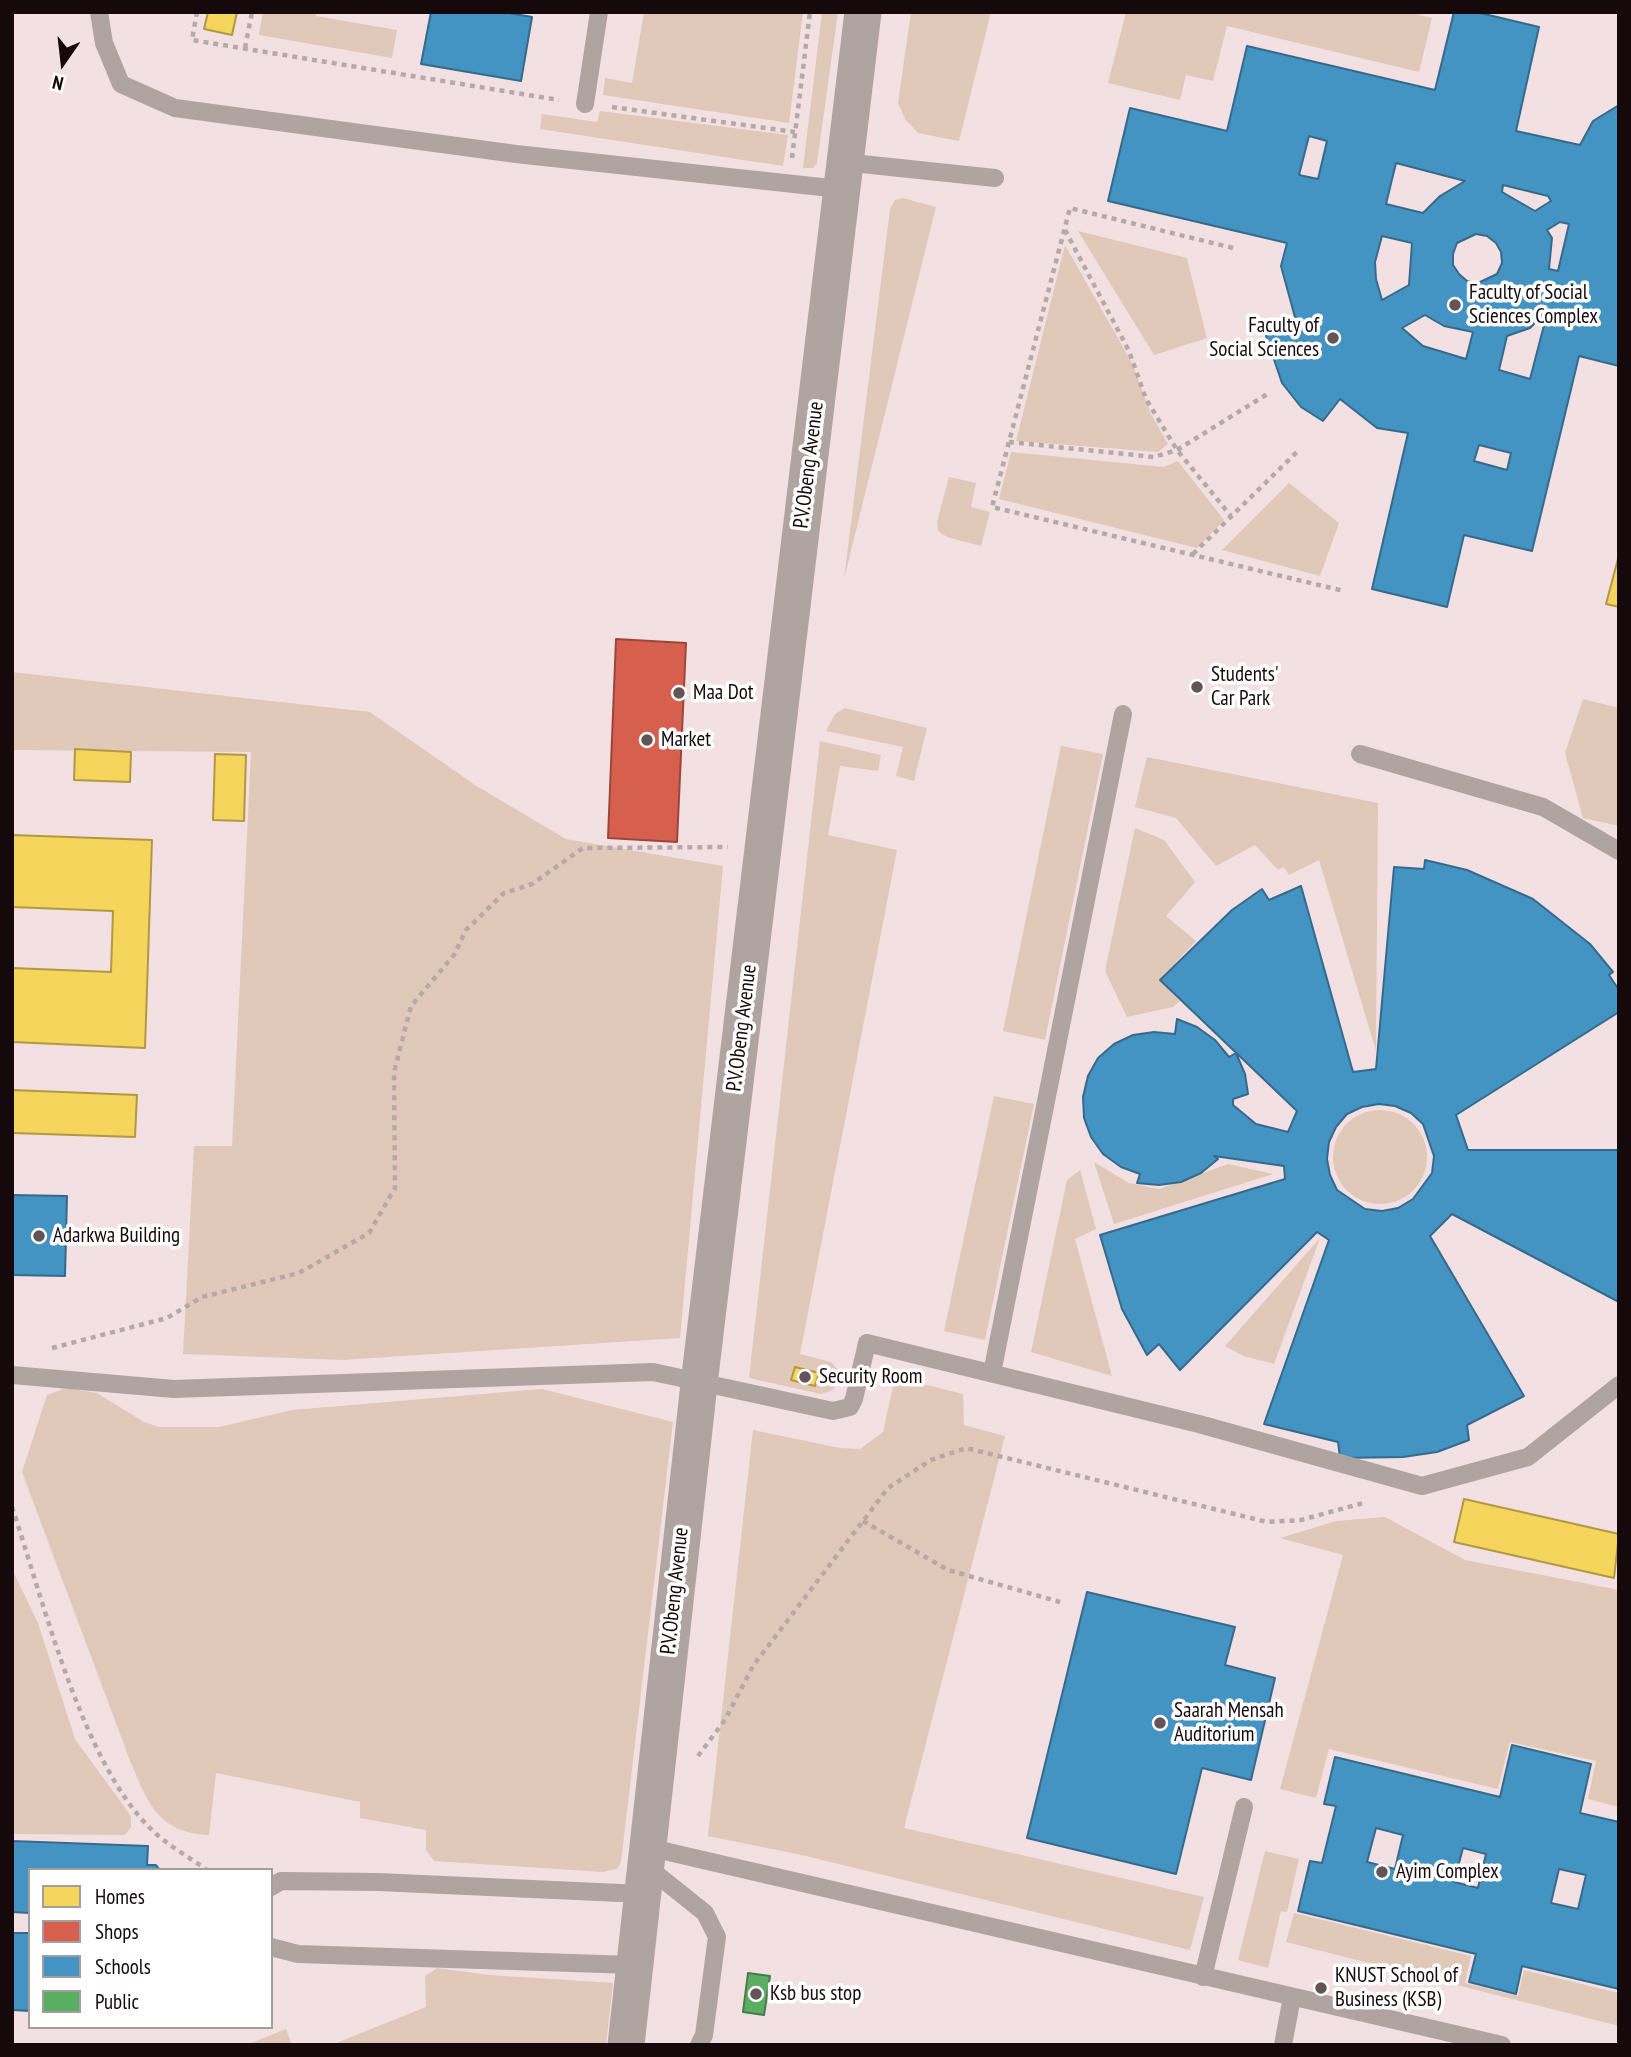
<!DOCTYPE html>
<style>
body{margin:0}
#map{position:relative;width:1631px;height:2057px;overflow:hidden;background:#f2e0e3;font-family:"PT Sans Narrow",sans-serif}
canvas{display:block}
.frame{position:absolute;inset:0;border:14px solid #16090c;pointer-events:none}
.legend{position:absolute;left:28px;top:1868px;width:245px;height:161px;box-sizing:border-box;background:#fff;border:2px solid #a29d9e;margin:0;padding:9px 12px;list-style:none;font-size:21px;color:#16090c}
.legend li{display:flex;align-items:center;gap:14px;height:35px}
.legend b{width:35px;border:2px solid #a29d9e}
.north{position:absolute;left:28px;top:28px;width:70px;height:70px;-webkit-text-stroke:5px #fff;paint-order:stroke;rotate:194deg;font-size:19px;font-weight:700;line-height:28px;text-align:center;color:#16090c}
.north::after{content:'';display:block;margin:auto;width:24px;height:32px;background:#16090c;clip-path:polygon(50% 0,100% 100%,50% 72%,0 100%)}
</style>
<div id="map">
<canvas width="1631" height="2057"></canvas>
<div class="frame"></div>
<ul class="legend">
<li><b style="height:19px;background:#f6d55c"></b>Homes</li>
<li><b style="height:19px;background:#d6604d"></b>Shops</li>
<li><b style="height:19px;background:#4393c3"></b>Schools</li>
<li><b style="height:19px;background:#5aae61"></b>Public</li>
</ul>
<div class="north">N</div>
</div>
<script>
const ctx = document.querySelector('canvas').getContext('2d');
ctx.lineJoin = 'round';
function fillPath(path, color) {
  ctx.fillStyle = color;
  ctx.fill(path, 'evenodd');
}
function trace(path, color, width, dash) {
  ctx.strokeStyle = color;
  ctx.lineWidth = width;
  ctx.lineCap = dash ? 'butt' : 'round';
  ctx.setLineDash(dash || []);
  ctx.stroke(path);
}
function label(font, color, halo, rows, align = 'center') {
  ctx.font = font + ' "PT Sans Narrow",sans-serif';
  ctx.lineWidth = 7;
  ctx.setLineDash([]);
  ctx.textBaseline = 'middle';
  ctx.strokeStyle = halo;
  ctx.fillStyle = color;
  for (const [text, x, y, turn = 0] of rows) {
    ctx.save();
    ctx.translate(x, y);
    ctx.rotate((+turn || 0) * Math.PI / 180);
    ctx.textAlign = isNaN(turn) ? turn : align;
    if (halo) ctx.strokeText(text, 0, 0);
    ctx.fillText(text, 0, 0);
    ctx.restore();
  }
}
fillPath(new Path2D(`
 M263 12H317L316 16 397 30 392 58 259 35Z
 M644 12H803L789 123 603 95 605 78 632 83Z
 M822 12H838L817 163 813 168H803Z
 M911 12H991L959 141 918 133 905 119 898 103Z
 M1126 12H1408L1432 18 1419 72 1227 26 1213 81 1186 75 1180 100 1108 83Z
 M600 111 788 135 783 166 540 129 542 114 597 122Z
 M903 198 936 207 844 579 890 209 895 200Z
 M1078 231 1187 258 1207 338 1154 355Z
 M1065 245 1132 363 1151 414 1168 444 1158 452 1016 441Z
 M1011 452 1164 467 1178 461 1224 520 1197 548 999 499Z
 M949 477 976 483 971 507 990 512 981 546 947 537 938 531 937 522Z
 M1289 483 1339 523 1320 576 1222 550Z
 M12 672 370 712 475 785 566 839 723 866 680 1338 342 1360 183 1354 194 1146H232L251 752 12 750Z
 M1583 699 1619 708V826L1583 818 1565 753Z
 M845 708 927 728 914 781 896 776 903 747 826 731 835 714Z
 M820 741 881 755 878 771 840 766 828 835 897 850 800 1354 831 1362 838 1370V1380L833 1390 821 1394 749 1378Z
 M1061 746 1103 754 1045 1040 1003 1031Z
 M1147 757 1378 803 1376 1051 1319 860 1289 875 1284 867 1278 870 1255 845 1216 866 1176 818 1135 807Z
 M1135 828 1164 840 1195 882 1166 916 1196 941 1159 980 1180 1001 1173 1007 1127 1017 1105 971Z
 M994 1096 1034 1104 985 1340 944 1331Z
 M1333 1157a47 47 0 1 1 94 0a47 47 0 1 1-94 0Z
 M1094 1162 1129 1183 1159 1189 1228 1164 1273 1174 1114 1224Z
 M1080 1170 1096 1229 1075 1239 1112 1376 1031 1352 1067 1180Z
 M1320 1238 1274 1364 1243 1356 1225 1346Z
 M895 1377 963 1394 964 1425 1005 1436 904 1828 1204 1897 1190 1950 806 1856 708 1836 753 1430 840 1448 860 1449 883 1432Z
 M66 1388 97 1393 144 1422 159 1427H219L292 1410 542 1389 673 1422 621 1862 617 1869 603 1872 434 1861 426 1850V1830L360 1818V1802L216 1773 209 1835C157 1833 147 1801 129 1758L22 1472 47 1395Z
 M1385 1517 1465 1560 1619 1590V1807L1588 1799 1596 1761 1510 1742 1498 1789 1329 1749 1316 1798 1280 1789 1343 1555 1280 1538 1336 1521Z
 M12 1569 38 1623 75 1739 131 1816V1827L125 1835 12 1834Z
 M1265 1851 1299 1859 1287 1912 1281 1911 1268 1968 1238 1960Z
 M1294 1913 1471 1956 1465 1983 1518 1996 1524 1970 1619 1993V2026L1286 1942Z
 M437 1968 490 1975 613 1983 606 2045H331L426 2007 425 1976Z
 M286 2029 292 2045H246Z`), '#e1c9ba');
const homes = new Path2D(`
 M208 12H237L232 35 204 29Z
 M1619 555V607L1606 604Z
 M75 749 131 752 130 782 74 780Z
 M215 754 246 755 244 821 213 820Z
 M12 835 152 840 145 1048 12 1042V968L111 972 113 911 12 907Z
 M12 1090 137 1095 135 1137 12 1133Z
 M795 1367 819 1373 815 1386 791 1380Z
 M1464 1499 1619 1534 1614 1578 1454 1542Z`);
fillPath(homes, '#f6d55c');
trace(homes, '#b39844', 2);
const shops = new Path2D(`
 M616 639 686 643 677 842 608 838Z`);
fillPath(shops, '#d6604d');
trace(shops, '#9c463a', 2);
const schools = new Path2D(`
 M431 12H503L532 17 521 81 421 64Z
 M1454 12H1476L1539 27 1516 131 1580 145 1593 121 1619 105V366L1579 356 1532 551 1464 535 1447 607 1372 589 1408 433 1377 428 1340 399 1323 421 1301 407 1282 383 1264 330 1296 321 1281 266 1287 243 1108 201 1130 108 1227 131 1247 46 1435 90ZM1309 136 1327 141 1318 179 1299 175ZM1396 163 1465 181 1440 196 1423 213 1386 204ZM1503 185 1548 196 1551 201 1535 211 1502 192ZM1560 222 1569 224 1558 271 1549 269 1552 238 1547 230ZM1476 234 1487 236 1496 243 1501 252 1502 263 1497 274 1478 283 1467 281 1459 274 1453 265V254L1457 243ZM1382 236 1412 243 1409 285 1382 300 1376 279 1375 262ZM1548 310 1530 379 1499 370 1507 336 1530 328ZM1425 315 1444 326 1473 332 1466 359 1423 346 1402 328ZM1479 445 1511 453 1507 470 1474 461Z
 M1425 860 1467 870 1533 899 1590 944 1613 972 1609 975 1619 990V1012L1456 1115 1468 1150H1619V1302L1452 1214 1430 1236 1524 1396 1467 1425 1469 1440 1437 1452 1403 1457 1340 1458 1338 1442 1264 1424 1329 1240 1317 1232 1180 1370 1159 1344 1147 1355 1122 1309 1100 1235 1285 1179 1284 1166 1214 1156 1218 1159 1201 1173 1181 1182 1159 1185 1137 1183 1140 1174 1121 1167 1103 1154 1091 1137 1084 1118 1083 1097 1088 1076 1098 1058 1114 1044 1133 1035 1154 1032 1175 1034 1177 1019 1197 1027 1215 1040 1229 1057 1236 1053 1245 1074 1248 1094 1233 1099V1105L1256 1124 1288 1132 1297 1111 1160 980 1232 910 1262 889 1269 900 1301 886 1353 1072 1376 1069 1394 867 1424 869ZM1379 1104 1395 1106 1411 1113 1423 1124 1434 1156 1432 1173 1413 1199 1398 1208 1382 1211 1365 1209 1337 1190 1330 1175 1327 1159 1329 1142 1336 1127 1347 1114 1362 1107Z
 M12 1195 67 1196 65 1276 12 1275Z
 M1087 1592 1235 1627 1225 1665 1275 1678 1251 1780 1202 1768 1176 1874 1027 1838Z
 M1512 1745 1591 1764 1580 1813 1619 1822V1989L1522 1966 1516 1994 1469 1982 1476 1954 1298 1911 1310 1861 1322 1863 1336 1806 1324 1804 1335 1757 1500 1797ZM1376 1828 1403 1835 1395 1869 1367 1862ZM1463 1848 1486 1854 1478 1888 1454 1882ZM1559 1869 1586 1875 1578 1909 1551 1903Z
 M12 1841 148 1846 147 1865H156L160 1870H30V1913L12 1912Z
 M12 1933H30V2011L12 2010Z`);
fillPath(schools, '#4393c3');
trace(schools, '#366a8c', 2);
const public = new Path2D(`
 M748 1973 770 1976 764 2015 743 2012Z`);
fillPath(public, '#5aae61');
trace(public, '#467c48', 2);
trace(new Path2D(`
 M197 12 192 40 559 100
 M245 48 252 12
 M612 107 795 132
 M792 158 810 12
 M1065 230 1129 351 1146 399 1177 450 1231 516
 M1233 248 1070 208 992 507 1344 591
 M1009 442 1154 457 1177 450 1269 393
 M1193 554 1300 449
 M52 1348 167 1318 202 1297 299 1273 369 1233 395 1188 394 1072 411 1006 454 955 466 930 504 893 532 884 583 848 728 847
 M12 1507C43 1599 82 1762 151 1829 167 1845 189 1857 207 1870
 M863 1521 948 1570 1060 1602
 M698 1756 725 1720 753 1666 888 1488 931 1460 966 1448 1267 1522 1301 1520 1367 1502`), '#b6a9a9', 4.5, [5, 5]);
trace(new Path2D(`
 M99 12 104 43 121 84 175 108 516 154 840 189
 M585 104 599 12
 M843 162 995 178
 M1360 754 1543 807 1619 851
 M992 1373 1123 714
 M12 1375 174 1389 653 1372 833 1411 850 1407 854 1399 867 1343 1199 1424 1422 1486 1528 1457 1619 1385
 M647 1847 1502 2045
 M645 1865 705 1913 717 1937 704 2035 699 2045
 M271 1887 281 1881 378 1882 642 1894
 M271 1947 298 1954 633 1965
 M1203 1977 1244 1807
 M1283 2045 1292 1997`), '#b0a4a2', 18);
trace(new Path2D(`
 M626 2045 699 1384 863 12`), '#b0a4a2', 37);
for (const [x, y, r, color] of [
 [1455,305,7,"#635457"],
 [1333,338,7,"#635457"],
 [1197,687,7,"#635457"],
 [679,693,7,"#635457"],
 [647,740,7,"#635457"],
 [39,1236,7,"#635457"],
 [805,1377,7,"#635457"],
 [1160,1723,7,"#635457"],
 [1382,1872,7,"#635457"],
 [1321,1988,7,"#635457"],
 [756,1994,7,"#635457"]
]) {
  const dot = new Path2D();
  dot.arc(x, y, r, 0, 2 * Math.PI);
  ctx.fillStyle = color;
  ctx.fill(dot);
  trace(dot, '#fff', 2.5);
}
label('21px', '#16090c', '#fff', [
 ["Faculty of Social",1469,293],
 ["Sciences Complex",1469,317],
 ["Faculty of",1319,326,"right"],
 ["Social Sciences",1319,350,"right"],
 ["Students'",1211,675],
 ["Car Park",1211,699],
 ["Maa Dot",693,693],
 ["Market",661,740],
 ["Adarkwa Building",53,1236],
 ["Security Room",819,1377],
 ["Saarah Mensah",1174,1711],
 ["Auditorium",1174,1735],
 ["Ayim Complex",1396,1872],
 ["KNUST School of",1335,1976],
 ["Business (KSB)",1335,2000],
 ["Ksb bus stop",770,1994]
], 'left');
label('21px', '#16090c', '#fff', [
 ["P.V.Obeng Avenue",809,465,-83],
 ["P.V.Obeng Avenue",742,1028,-83],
 ["P.V.Obeng Avenue",675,1591,-84]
]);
</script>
